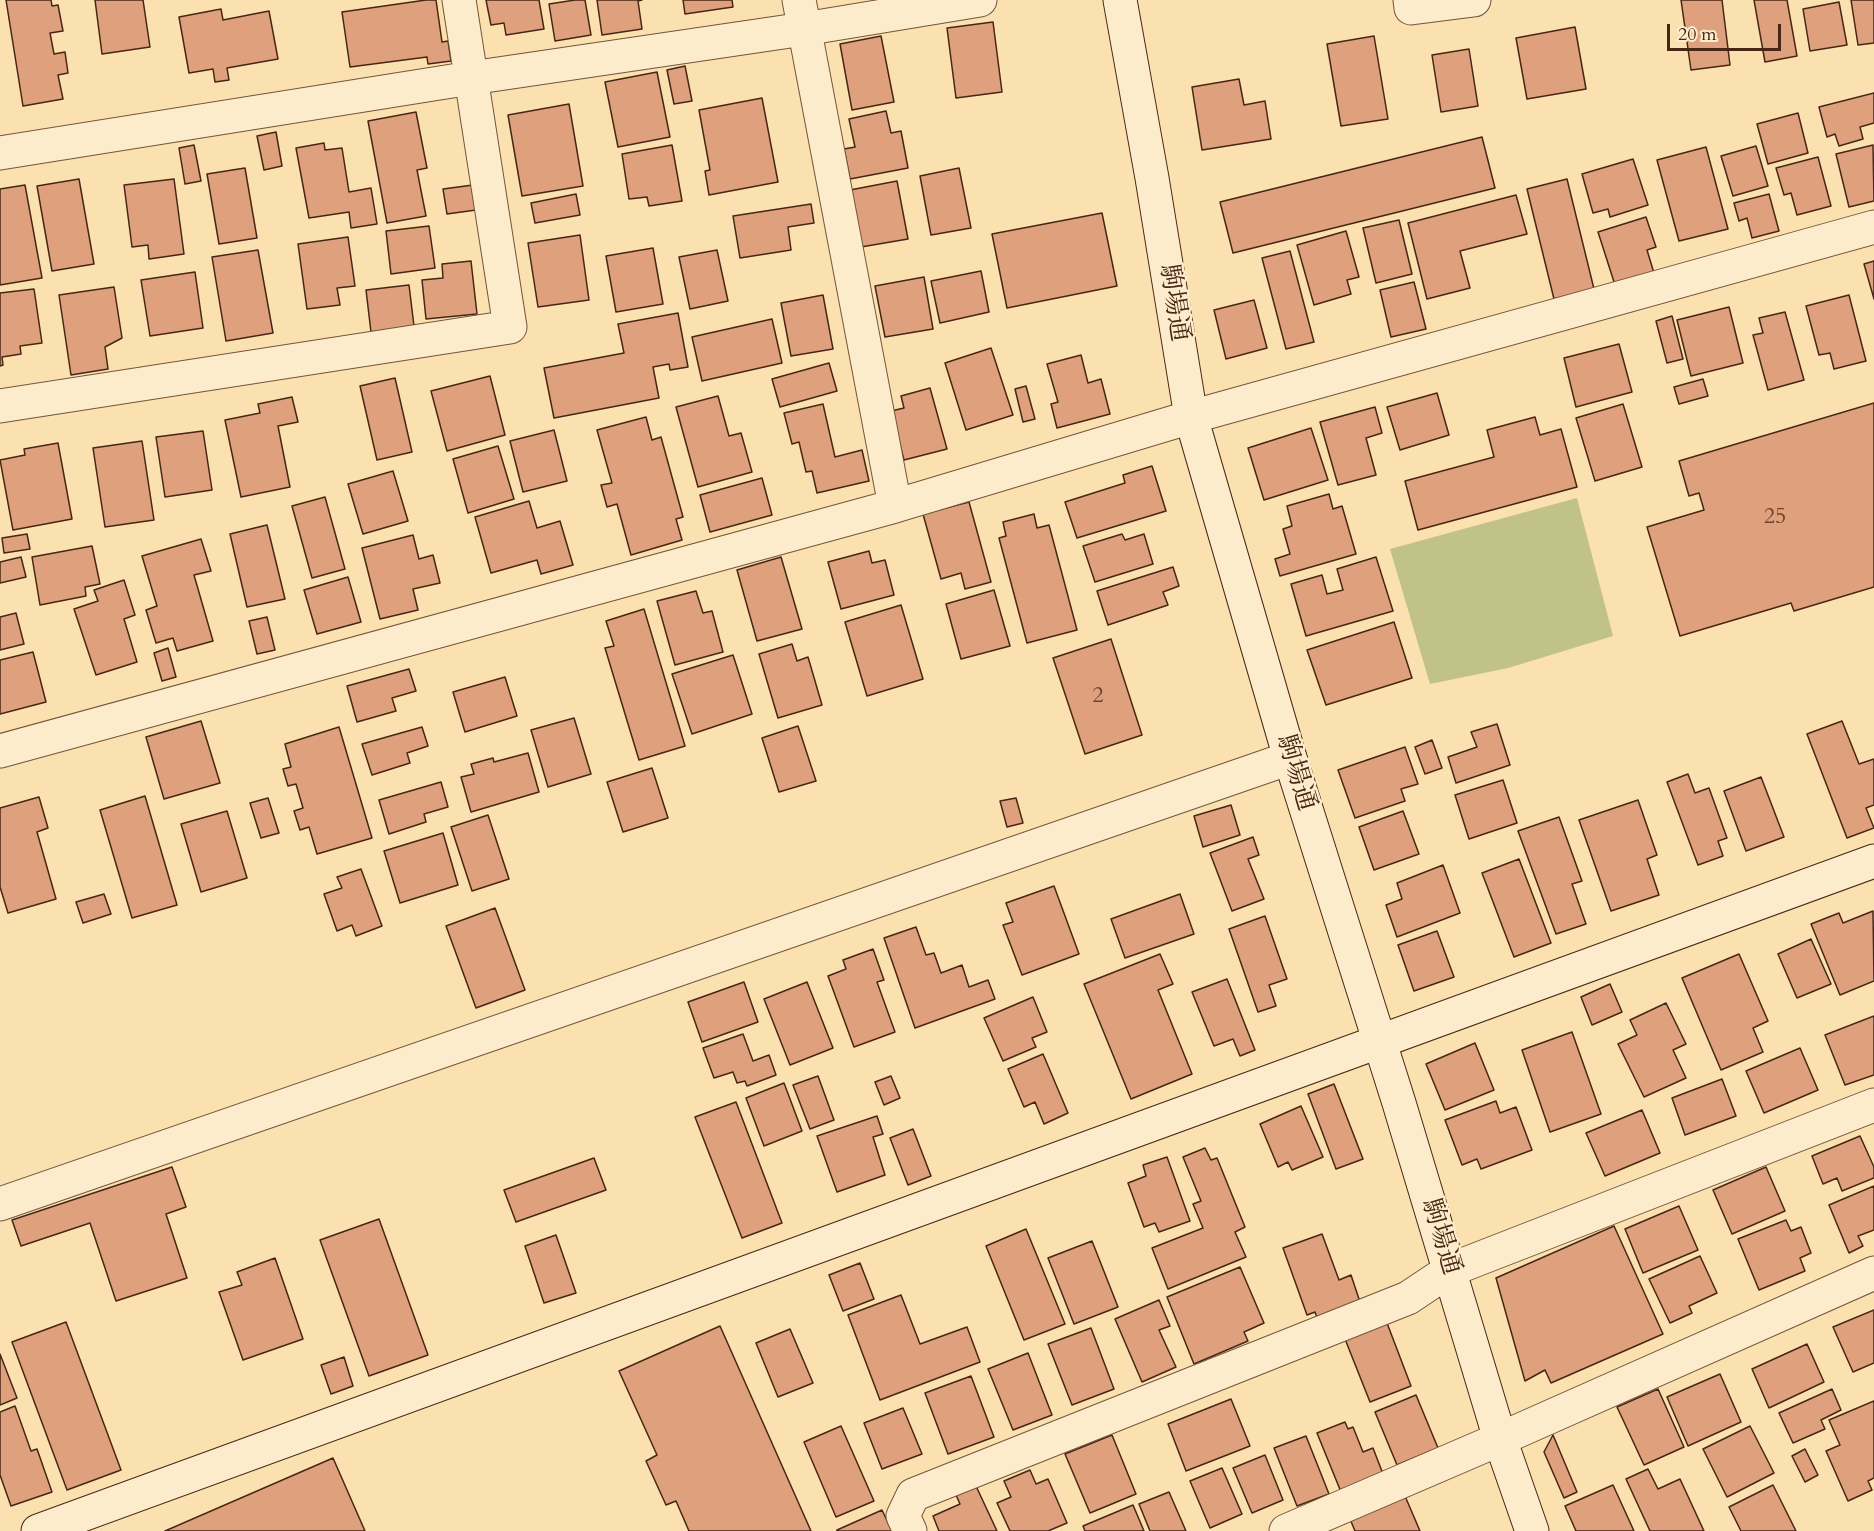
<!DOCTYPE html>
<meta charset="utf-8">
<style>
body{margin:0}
#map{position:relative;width:1874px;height:1531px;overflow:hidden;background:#fae1af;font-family:Cardo,serif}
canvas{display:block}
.scale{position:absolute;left:1667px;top:24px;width:114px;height:27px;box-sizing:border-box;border:3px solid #472615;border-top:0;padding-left:8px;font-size:18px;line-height:21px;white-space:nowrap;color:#472615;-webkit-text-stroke:4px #fceccb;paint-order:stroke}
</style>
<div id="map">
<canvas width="1874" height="1531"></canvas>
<div class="scale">20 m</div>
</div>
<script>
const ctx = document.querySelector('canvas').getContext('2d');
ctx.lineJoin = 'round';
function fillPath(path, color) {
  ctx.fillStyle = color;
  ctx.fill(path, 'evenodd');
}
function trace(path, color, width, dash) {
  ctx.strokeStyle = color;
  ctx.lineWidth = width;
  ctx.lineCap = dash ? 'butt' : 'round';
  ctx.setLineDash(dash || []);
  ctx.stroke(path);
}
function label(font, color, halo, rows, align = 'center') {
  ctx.font = font + ' Cardo,"Noto Serif JP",serif';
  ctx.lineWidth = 5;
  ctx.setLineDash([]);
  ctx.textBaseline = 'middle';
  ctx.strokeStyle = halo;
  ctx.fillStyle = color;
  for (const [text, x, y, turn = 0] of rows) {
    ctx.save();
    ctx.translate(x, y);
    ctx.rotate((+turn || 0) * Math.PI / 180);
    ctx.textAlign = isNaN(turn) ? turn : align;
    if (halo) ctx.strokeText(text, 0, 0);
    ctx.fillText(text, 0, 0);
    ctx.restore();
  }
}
fillPath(new Path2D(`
 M1577 498 1613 636 1508 668 1430 684 1390 549Z`), '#c1c288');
const building = new Path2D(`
 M6 0H51L52 6 58 5 63 31 50 33 54 54 65 52 68 73 58 75 63 99 23 106Z
 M95 0H143L150 47 102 54Z
 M426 0H436L442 42 448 41 451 61 428 64 427 57 350 67 342 12Z
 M486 0H539L544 29 506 35 504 23 491 25Z
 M575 0H585L591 35 555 41 549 4Z
 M597 0H642L638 1 642 29 602 35Z
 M683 0H732L733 7 685 14Z
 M1681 0H1722L1730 65 1691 70Z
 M1754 0H1787L1797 56 1765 62Z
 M1851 0H1874V43L1858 45Z
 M1839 2 1847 45 1810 51 1803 9Z
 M221 9 223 20 269 11 278 59 227 68 229 80 215 82 213 69 189 73 179 17Z
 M993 22 1002 92 956 98 947 28Z
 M1575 27 1586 89 1527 99 1516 38Z
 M881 36 894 102 852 110 840 44Z
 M1374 36 1388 119 1341 126 1327 44Z
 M1469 49 1478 106 1441 112 1432 55Z
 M685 66 692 101 674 104 667 70Z
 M657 72 670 137 618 147 605 82Z
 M1239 79 1244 105 1265 101 1271 139 1202 150 1192 87Z
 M1874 93V123L1860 127 1863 139 1839 146 1835 134 1827 137 1819 107Z
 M762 98 778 182 709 195 705 171 710 170 699 110Z
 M569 104 583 186 522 196 508 115Z
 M886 111 891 133 901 131 908 168 850 179 844 149 855 147 849 119Z
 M416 112 427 168 417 170 426 216 387 223 368 121Z
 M1798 113 1808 153 1768 164 1757 124Z
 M276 132 282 166 264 170 257 136Z
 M1482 137 1495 188 1233 253 1220 202Z
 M324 143 325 150 342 148 349 192 371 188 377 224 351 228 349 212 309 218 296 148Z
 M194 145 201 181 185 184 179 148Z
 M672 145 682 201 649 206 647 197 629 199 622 154Z
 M1873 145 1874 201 1849 207 1836 154Z
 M1756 146 1768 186 1733 196 1721 156Z
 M1706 147 1728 229 1679 241 1657 160Z
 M1818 157 1831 206 1797 215 1791 193 1784 195 1776 168Z
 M1633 159 1648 205 1610 217 1608 209 1593 213 1582 174Z
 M245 168 257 238 219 244 207 174Z
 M959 168 971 228 931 235 920 176Z
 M79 179 94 264 52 271 37 186Z
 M174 179 184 254 149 259 148 245 132 247 124 185Z
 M1567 179 1594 289 1554 299 1527 189Z
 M897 181 908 239 861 247 850 190Z
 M25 185 42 278 0 285V189Z
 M473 185 476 210 447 214 443 189Z
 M576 194 580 215 535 223 531 203Z
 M1769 194 1779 231 1752 238 1747 218 1739 221 1734 203Z
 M1516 195 1527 234 1460 251 1470 288 1427 299 1408 223Z
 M811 204 814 223 788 227 791 250 740 258 733 216Z
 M1102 213 1117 286 1007 308 992 234Z
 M1646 217 1656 247 1647 250 1654 273 1615 285 1598 232Z
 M1399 220 1412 274 1376 283 1363 228Z
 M429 226 435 268 391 274 386 231Z
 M1346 231 1359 277 1347 280 1351 294 1314 305 1297 245Z
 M580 235 589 300 538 307 528 243Z
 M348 237 355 286 337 288 340 305 307 309 298 244Z
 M653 248 663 304 616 312 606 256Z
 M258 250 273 333 226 341 212 257Z
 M717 250 728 301 690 309 679 257Z
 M1290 251 1314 342 1286 349 1262 258Z
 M471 261 477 314 426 319 422 280 443 278 442 264Z
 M1874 261V299L1864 264Z
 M981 271 989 312 940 323 931 281Z
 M195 272 203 328 150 336 141 280Z
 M924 277 933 329 885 337 875 286Z
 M1414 282 1426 329 1391 337 1380 290Z
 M409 285 414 326 371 332 366 290Z
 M114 287 122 338 105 347 108 369 71 375 59 295Z
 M34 289 42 343 20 346 21 354 2 357 3 365 0 366V293Z
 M823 295 833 349 791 356 781 303Z
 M1849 295 1866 361 1834 369 1830 353 1819 355 1806 306Z
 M1254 300 1267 348 1226 359 1214 310Z
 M1729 307 1743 363 1691 376 1677 320Z
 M1785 312 1804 380 1768 390 1753 335 1763 333 1759 318Z
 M678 313 688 367 670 370 669 364 653 367 659 398 554 418 544 368 624 353 618 324Z
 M1672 316 1683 359 1667 363 1656 321Z
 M772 319 782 363 702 381 692 337Z
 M1619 344 1632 392 1576 407 1564 358Z
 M991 348 1013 415 966 430 945 363Z
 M1081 355 1088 383 1101 379 1110 414 1057 428 1051 404 1058 402 1047 364Z
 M829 363 837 391 780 407 772 379Z
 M490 376 505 435 447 451 431 391Z
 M395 378 412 452 377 460 360 386Z
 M1703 379 1708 396 1679 404 1674 387Z
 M1026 386 1035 419 1023 422 1015 389Z
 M930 388 947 449 904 460 891 411 904 408 901 396Z
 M1437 393 1449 435 1400 450 1387 407Z
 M718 396 729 436 741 433 752 472 698 487 676 407Z
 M292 397 298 422 278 426 290 487 241 497 225 420 260 413 258 404Z
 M1874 403V587L1794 611 1791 603 1680 636 1647 527 1704 510 1699 493 1689 496 1679 461Z
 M823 404 835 457 862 450 869 481 817 493 812 471 806 472 799 442 792 444 784 413Z
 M1623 404 1642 467 1595 481 1576 418Z
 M1375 407 1382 433 1366 438 1376 475 1338 485 1320 422Z
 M646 417 652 440 661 437 683 517 676 519 682 540 631 555 617 504 607 507 601 485 612 483 597 430Z
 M1535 417 1540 435 1561 429 1577 487 1418 530 1405 481 1494 457 1487 430Z
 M1311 428 1328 480 1264 500 1248 448Z
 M554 430 567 481 523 492 510 441Z
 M203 431 212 490 165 497 156 437Z
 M142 441 154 520 105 527 93 448Z
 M58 443 72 519 13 530 0 460 25 455 24 449Z
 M498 446 514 499 468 513 453 459Z
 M1152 466 1166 511 1077 538 1065 502 1125 483 1123 475Z
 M393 471 408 521 363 534 348 484Z
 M762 478 772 515 710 532 700 495Z
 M1329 494 1333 509 1342 506 1356 554 1280 576 1275 559 1290 554 1283 529 1292 526 1287 506Z
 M325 497 345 569 312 578 292 506Z
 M529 501 537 528 560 521 573 565 541 574 537 560 491 573 475 517Z
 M969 502 991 582 965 589 961 573 941 579 923 514Z
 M1034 514 1037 528 1049 525 1077 630 1027 643 999 538 1006 536 1003 522Z
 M267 525 285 599 247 607 230 534Z
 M27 534 30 549 4 553 2 538Z
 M1122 534 1125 540 1144 534 1153 564 1095 582 1083 546Z
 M413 535 419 559 433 555 440 583 413 589 418 610 380 619 362 548Z
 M201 539 211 571 194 575 213 641 177 651 173 638 156 643 146 610 157 606 142 556Z
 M92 546 100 584 85 587 86 596 40 605 32 557Z
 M869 551 872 563 885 560 894 595 841 609 828 562Z
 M21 557 26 577 0 583V562Z
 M781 557 802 629 757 641 737 570Z
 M1376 557 1393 611 1306 636 1291 584 1322 575 1327 594 1343 590 1337 569Z
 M1173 567 1179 586 1163 592 1168 605 1108 625 1097 591Z
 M348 577 361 622 317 634 304 590Z
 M124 580 135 615 124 619 137 662 96 675 74 609 98 601 94 590Z
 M994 590 1010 646 961 659 946 604Z
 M696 591 703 613 712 611 723 652 675 665 657 601Z
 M901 605 923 679 867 696 845 622Z
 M644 609 685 746 639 760 605 648 614 646 606 621Z
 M16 613 24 644 0 650V617Z
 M267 617 275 650 257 654 249 621Z
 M1394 622 1412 678 1326 705 1307 650Z
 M1111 639 1142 735 1085 754 1053 658Z
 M792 644 797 661 808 657 822 705 778 718 759 654Z
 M168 648 176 677 162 681 154 653Z
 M33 652 46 702 0 714V660Z
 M733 655 752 714 692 734 672 674Z
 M409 669 416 691 392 698 396 711 357 722 347 686Z
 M505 677 517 716 465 732 453 692Z
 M574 718 591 774 548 787 531 730Z
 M201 721 220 783 164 799 146 737Z
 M1842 721 1859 764 1874 759V805L1866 808 1874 828 1847 838 1807 734Z
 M1497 724 1510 765 1456 783 1448 757 1477 747 1471 732Z
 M798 726 816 781 779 792 762 738Z
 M339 727 372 838 317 854 309 827 300 830 294 811 303 808 296 784 288 786 283 769 291 767 285 744Z
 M422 727 428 746 407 753 410 763 372 775 362 744Z
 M1432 740 1442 768 1425 774 1415 747Z
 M1405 747 1418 784 1401 789 1405 801 1355 818 1338 770Z
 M528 753 539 792 471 812 461 777 474 774 471 764 493 758 494 762Z
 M652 768 668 818 623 832 607 782Z
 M1688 774 1695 793 1709 788 1727 838 1718 841 1723 856 1698 865 1667 782Z
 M1761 777 1784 837 1746 851 1724 791Z
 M1503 780 1517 823 1469 839 1455 795Z
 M441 782 448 807 424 814 426 822 389 834 379 800Z
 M145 796 177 905 132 918 100 810Z
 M39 797 48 828 37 832 56 899 8 913 0 887V808Z
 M268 798 279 833 261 838 250 803Z
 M1016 798 1023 823 1007 827 1000 801Z
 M1638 800 1657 855 1647 859 1659 895 1611 911 1579 820Z
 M1231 805 1240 835 1203 847 1194 816Z
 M227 811 247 878 201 892 181 824Z
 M1403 811 1419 854 1374 870 1359 827Z
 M488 815 509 879 472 891 451 827Z
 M1559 817 1582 881 1572 884 1586 924 1556 934 1518 831Z
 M443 833 458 885 400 903 384 851Z
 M1253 837 1259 855 1248 859 1264 899 1232 911 1210 853Z
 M1519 859 1551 943 1514 957 1482 873Z
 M1443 865 1460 913 1397 937 1386 905 1402 899 1397 883Z
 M361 869 382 926 356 936 352 925 337 931 324 894 342 888 337 877Z
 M1054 886 1079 954 1022 975 1003 925 1013 922 1006 903Z
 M104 894 111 914 83 923 76 902Z
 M1180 894 1194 934 1125 958 1111 919Z
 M495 908 525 990 476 1008 446 926Z
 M1873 911 1874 981 1840 995 1811 924 1839 913 1843 923Z
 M1265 916 1287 979 1269 985 1276 1006 1258 1012 1229 929Z
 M916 927 926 955 934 953 941 973 962 965 969 987 988 980 995 999 915 1028 884 938Z
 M1437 931 1454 977 1414 991 1398 945Z
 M1811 939 1831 984 1797 998 1778 954Z
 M873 949 884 980 877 982 895 1032 854 1047 828 976 846 969 843 960Z
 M1160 954 1173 984 1158 990 1192 1074 1131 1099 1084 984Z
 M1739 954 1768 1021 1753 1028 1763 1052 1721 1070 1682 978Z
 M1227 979 1255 1050 1240 1056 1233 1039 1214 1046 1192 992Z
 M744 982 758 1022 702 1042 688 1002Z
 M807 982 833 1048 790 1065 764 999Z
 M1610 984 1622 1012 1592 1025 1581 997Z
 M1033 997 1047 1032 1032 1038 1036 1047 1003 1061 984 1018Z
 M1666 1003 1686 1044 1673 1050 1686 1078 1644 1097 1618 1044 1637 1035 1630 1020Z
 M1874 1016V1075L1845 1085 1825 1035Z
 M1572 1032 1601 1114 1550 1132 1522 1050Z
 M743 1034 753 1061 769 1055 776 1075 747 1086 745 1081 737 1083 733 1072 714 1078 703 1048Z
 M1475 1043 1494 1090 1445 1110 1426 1064Z
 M1800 1048 1818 1090 1764 1113 1746 1071Z
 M1043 1054 1068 1113 1044 1124 1035 1102 1024 1107 1008 1069Z
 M818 1076 834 1120 810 1129 793 1085Z
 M891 1076 900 1098 884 1105 875 1082Z
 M1722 1079 1736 1116 1685 1135 1672 1098Z
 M784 1083 802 1131 764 1146 746 1098Z
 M1334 1084 1363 1159 1336 1169 1308 1094Z
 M1496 1101 1500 1113 1516 1107 1532 1150 1481 1169 1477 1159 1462 1165 1445 1120Z
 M736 1102 782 1223 742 1238 695 1117Z
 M1301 1106 1323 1157 1292 1170 1288 1162 1278 1167 1260 1124Z
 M1642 1110 1660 1153 1605 1176 1586 1133Z
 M877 1116 883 1134 873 1137 885 1175 837 1192 817 1136Z
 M913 1129 931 1176 908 1185 890 1138Z
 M1860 1136 1874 1167V1178L1842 1191 1837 1178 1823 1184 1812 1156Z
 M1205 1148 1211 1160 1217 1158 1245 1227 1235 1232 1246 1257 1168 1289 1152 1248 1203 1228 1193 1204 1201 1201 1183 1157Z
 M1167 1157 1190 1221 1159 1232 1155 1223 1144 1227 1128 1183 1146 1176 1143 1165Z
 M594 1158 606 1190 516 1222 504 1190Z
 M172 1167 186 1207 166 1214 187 1278 116 1301 90 1223 21 1246 12 1220Z
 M1766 1167 1785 1211 1732 1234 1713 1190Z
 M1874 1186V1230L1858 1236 1863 1246 1849 1253 1829 1205Z
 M1679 1206 1698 1250 1643 1273 1625 1229Z
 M379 1219 428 1355 369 1376 320 1240Z
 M1786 1220 1791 1231 1801 1227 1811 1253 1800 1258 1805 1271 1759 1290 1738 1239Z
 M1614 1226 1663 1334 1551 1383 1545 1370 1525 1381 1496 1278Z
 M1026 1229 1065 1324 1024 1340 986 1246Z
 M1322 1234 1339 1280 1351 1275 1361 1305 1318 1320 1315 1312 1307 1315 1283 1248Z
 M556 1235 576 1293 544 1303 525 1246Z
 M1092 1241 1118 1307 1074 1324 1048 1258Z
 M1700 1256 1717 1293 1689 1306 1692 1313 1670 1323 1649 1279Z
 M275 1258 303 1339 243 1360 219 1292 242 1285 237 1272Z
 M860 1263 874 1299 843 1311 829 1275Z
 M1240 1267 1264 1323 1244 1332 1248 1341 1194 1364 1167 1297Z
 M901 1295 920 1344 967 1327 980 1362 880 1400 848 1315Z
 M1159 1300 1170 1326 1159 1330 1176 1367 1142 1382 1115 1319Z
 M1874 1310V1363L1853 1372 1833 1327Z
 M66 1322 121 1470 67 1490 12 1342Z
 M1387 1323 1411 1386 1370 1402 1345 1339Z
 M720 1326 811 1531H689L676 1501 666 1505 646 1461 657 1455 619 1371Z
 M1091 1328 1114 1389 1072 1405 1048 1344Z
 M790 1329 813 1383 778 1397 756 1343Z
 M1807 1344 1824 1382 1769 1408 1752 1369Z
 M1028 1353 1052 1415 1013 1430 988 1369Z
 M0 1354 17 1398 0 1405Z
 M344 1357 353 1386 331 1394 321 1365Z
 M1720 1374 1741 1422 1688 1446 1667 1397Z
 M971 1376 994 1437 948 1454 925 1393Z
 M1658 1389 1684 1447 1644 1465 1617 1407Z
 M1832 1389 1841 1410 1821 1420 1825 1429 1793 1443 1779 1413Z
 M1416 1395 1438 1448 1397 1465 1375 1412Z
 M1231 1399 1250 1446 1186 1471 1168 1424Z
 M1874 1401V1478L1868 1481 1872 1490 1848 1501 1826 1451 1840 1445 1829 1420Z
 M15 1406 31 1451 37 1449 52 1492 11 1506 0 1475V1412Z
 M903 1408 922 1454 882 1469 864 1423Z
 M1345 1422 1348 1429 1353 1427 1363 1452 1373 1448 1383 1474 1341 1492 1317 1433Z
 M841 1426 874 1501 836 1517 804 1442Z
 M1750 1426 1774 1473 1727 1497 1703 1449Z
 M1112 1435 1136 1494 1090 1513 1065 1454Z
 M1553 1435 1577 1492 1564 1498 1544 1452Z
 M1306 1436 1329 1494 1297 1506 1274 1448Z
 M1805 1449 1818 1475 1805 1482 1792 1456Z
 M1265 1455 1283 1500 1252 1513 1233 1468Z
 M333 1458 365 1531H165Z
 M1222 1468 1242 1514 1210 1528 1190 1481Z
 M1648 1469 1658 1489 1680 1479 1704 1531H1650L1626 1479Z
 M1030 1470 1036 1484 1048 1479 1067 1523 1048 1531H1010L997 1503 1011 1497 1004 1481Z
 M1613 1485 1634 1531H1576L1565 1506Z
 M1773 1485 1796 1531H1741L1729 1507Z
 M976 1486 997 1531H939L933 1516 960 1504 956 1495Z
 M1169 1492 1186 1531H1150L1139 1504Z
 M1405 1496 1420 1531H1355L1350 1519Z
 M1133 1505 1144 1531H1085L1083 1526Z
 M882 1510 892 1531H837V1530Z`);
fillPath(building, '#dfa07d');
trace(building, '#472615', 1.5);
const street = new Path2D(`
 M799 0 895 506
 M1410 0 1411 8 1474 0
 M0 153 471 78 804 29 980 0
 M0 406 510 327 459 0
 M0 751 895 506 1191 417 1874 227
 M0 1204 1290 758
 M910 1531 903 1516 913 1495 1408 1298 1450 1270 1874 1105
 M1286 1531 1500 1439 1874 1273`);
const secondary = new Path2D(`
 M1120 0 1152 178 1191 417 1290 758 1399 1103 1500 1439 1532 1531
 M38 1531 1874 861`);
trace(street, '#74553c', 35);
trace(secondary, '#472615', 35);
trace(street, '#fceccb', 33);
trace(secondary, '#fceccb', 33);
label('22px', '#6d442f', null, [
 ["25",1775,518],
 ["2",1098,697]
]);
label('26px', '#472615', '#fceccb', [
 ["駒場通",1173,303,81],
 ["駒場通",1295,773,73],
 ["駒場通",1440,1237,73]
]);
</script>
